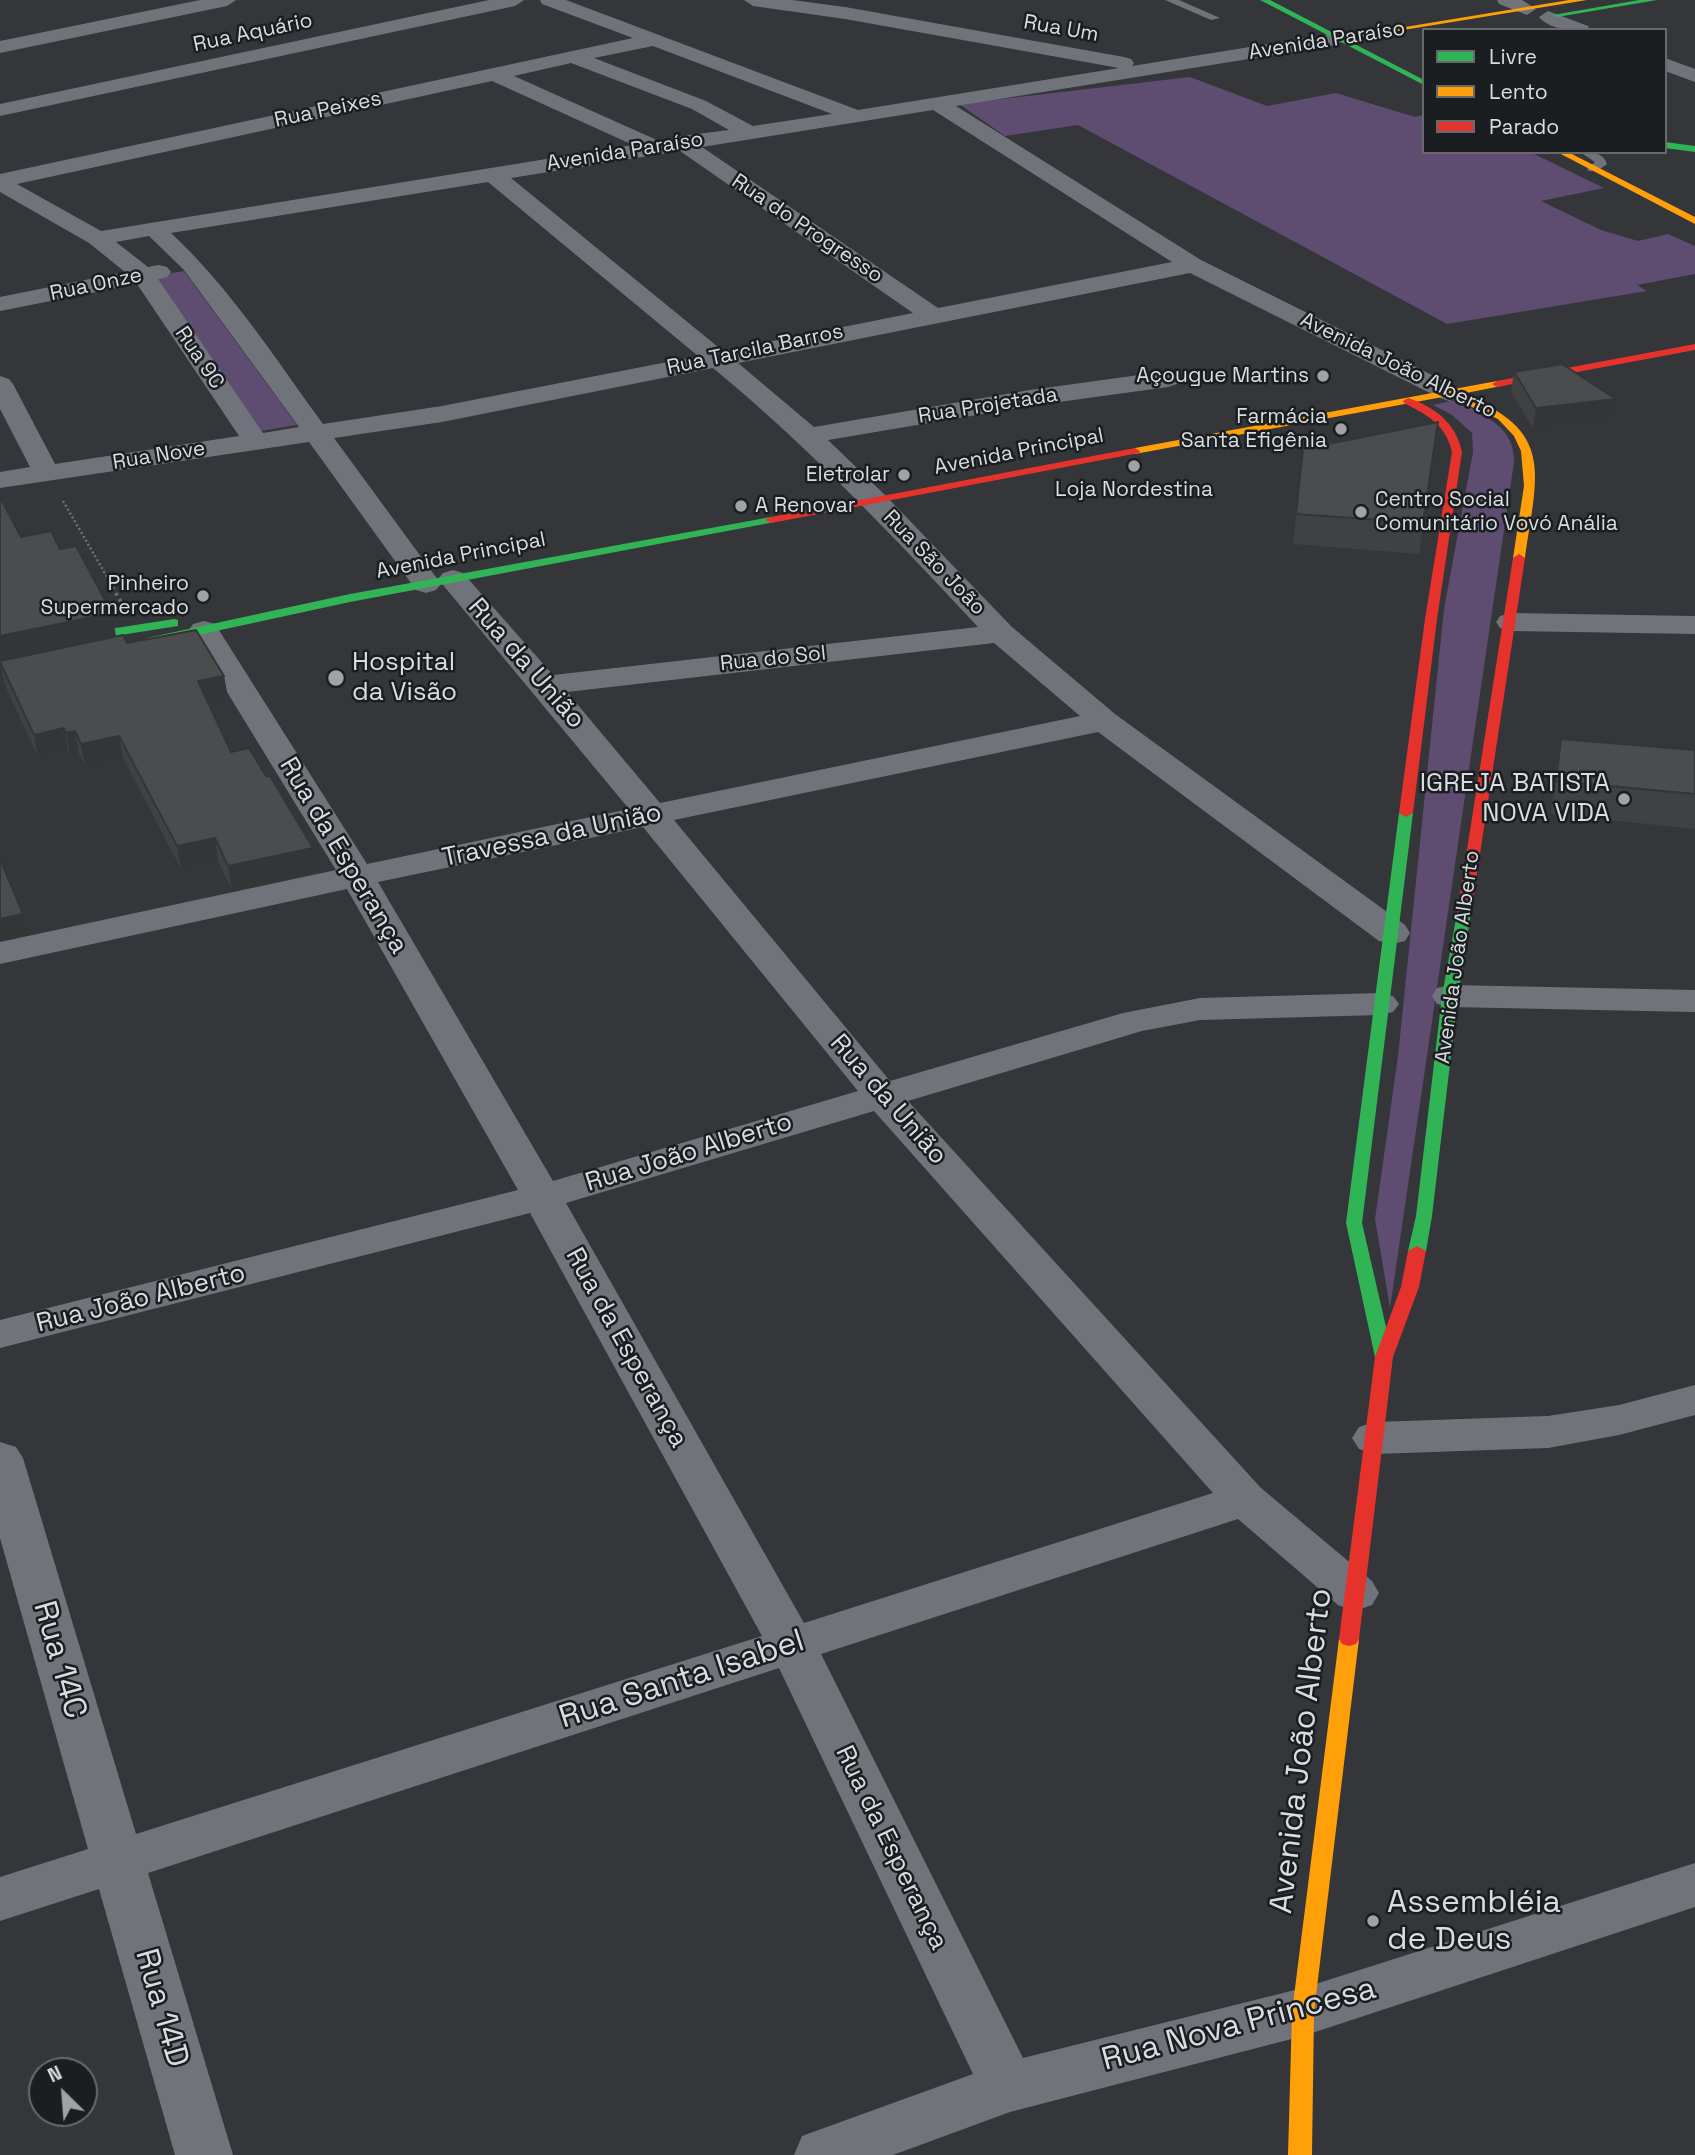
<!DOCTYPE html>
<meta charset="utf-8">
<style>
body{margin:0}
#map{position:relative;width:1695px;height:2155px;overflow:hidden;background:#343639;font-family:"Space Grotesk",sans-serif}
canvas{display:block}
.legend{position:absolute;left:1422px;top:28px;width:245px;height:126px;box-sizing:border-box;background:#1b1e20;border:2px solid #676a6d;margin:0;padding:9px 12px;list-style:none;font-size:21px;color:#d9dde0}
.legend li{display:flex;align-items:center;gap:14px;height:35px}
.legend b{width:35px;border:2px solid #676a6d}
.north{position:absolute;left:28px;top:2057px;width:70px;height:70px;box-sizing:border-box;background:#1b1e20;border:2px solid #676a6d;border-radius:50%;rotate:335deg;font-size:19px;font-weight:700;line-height:28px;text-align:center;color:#d9dde0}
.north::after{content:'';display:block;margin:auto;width:24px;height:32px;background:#9fa3a6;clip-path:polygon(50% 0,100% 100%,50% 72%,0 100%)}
</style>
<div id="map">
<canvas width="1695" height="2155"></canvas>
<ul class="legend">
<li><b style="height:9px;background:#30b455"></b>Livre</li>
<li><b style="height:9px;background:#ff9f0a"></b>Lento</li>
<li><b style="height:9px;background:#e5322d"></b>Parado</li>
</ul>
<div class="north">N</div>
</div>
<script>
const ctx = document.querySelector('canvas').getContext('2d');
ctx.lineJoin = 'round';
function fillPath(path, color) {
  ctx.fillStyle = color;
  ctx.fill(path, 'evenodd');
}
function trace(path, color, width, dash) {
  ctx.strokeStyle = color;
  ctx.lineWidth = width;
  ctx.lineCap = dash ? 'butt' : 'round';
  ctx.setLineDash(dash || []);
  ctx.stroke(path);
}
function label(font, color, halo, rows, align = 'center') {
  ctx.font = font + ' "Space Grotesk",sans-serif';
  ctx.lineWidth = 5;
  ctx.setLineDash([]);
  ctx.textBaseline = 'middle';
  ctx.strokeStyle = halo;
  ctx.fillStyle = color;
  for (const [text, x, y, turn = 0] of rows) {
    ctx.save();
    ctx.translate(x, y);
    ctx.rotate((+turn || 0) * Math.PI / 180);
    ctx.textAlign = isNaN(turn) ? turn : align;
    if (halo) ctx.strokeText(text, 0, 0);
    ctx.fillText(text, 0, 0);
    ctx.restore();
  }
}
fillPath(new Path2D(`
 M1190 77 1267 106 1336 93 1415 117 1424 115V152H1530L1604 188 1541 201 1601 230 1638 241 1668 234 1695 246V274L1637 285 1647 291 1447 324 1078 125 1005 136 959 104Z
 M184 271 297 425 261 431 155 276Z
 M1455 400C1483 415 1515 426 1514 462L1390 1308 1375 1219 1398 1056 1444 609 1473 452 1472 433 1452 415 1433 405Z`), '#5e4c71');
trace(new Path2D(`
 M63 501 110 582`), '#707176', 2.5, [2, 2.5]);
trace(new Path2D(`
 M109 581 121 602`), '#707176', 3.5, [2.5, 4.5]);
fillPath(new Path2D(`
 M1165 0H1179L1220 18 1211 20Z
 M1580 152C1591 152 1603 152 1607 164L1597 171H1589L1587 169 1595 162Z`), '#71737b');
fillPath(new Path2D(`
 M200 0H236L227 6 0 53V41Z
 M489 0H524L515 6 0 116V104Z
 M540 0H566L858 110 1119 68 845 19 753 6 744 0H792L845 7 1124 57 1131 59 1134 63 1132 66 1336 33 1346 39 1336 45 956 106 1201 260 1458 388 1462 393 1458 398 1449 401 1440 398 1190 273 738 363 814 427 1030 390 1168 371 1177 374 1181 379 1177 384 1168 387 1030 406 828 440 884 494 1012 627 1115 714 1405 925 1410 933 1405 941 1392 944 1379 941 1098 732 674 820 890 1081 1123 1013 1200 998 1380 993 1393 996 1399 1004 1393 1012 1380 1015 1200 1020 1142 1031 908 1101 1261 1488 1372 1581 1379 1593 1372 1605 1355 1611 1338 1605 1238 1519 821 1654 1023 2058 1303 1988 1695 1863V1907L1303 2036 1010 2112 893 2155H794L802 2136 973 2074 779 1668 148 1873 233 2155H175L99 1889 0 1921V1877L88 1849 0 1538V1442L16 1447 23 1458 136 1834 762 1636 530 1213 0 1348V1320L518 1190 347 889 0 964V942L336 870 189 630 193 624 204 621 215 624 367 864 629 809 443 585 438 579 443 573 453 570 463 573 553 675 978 627C893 536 809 447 713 368L442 422 334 438 441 584 436 590 426 593 416 590 309 442 0 488V472L30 467 0 409V376L9 379 13 384 55 464 239 436 137 284 0 311V297L125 272 89 243 0 192V174L633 38 542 4ZM653 46 832 114 753 126 706 101 594 58ZM571 63 692 109 729 130 681 136 659 141 514 76ZM492 81 633 145 101 231 17 184ZM933 110 1172 262 938 308 702 147ZM680 151 913 313 723 351 511 178ZM488 182 698 356 442 406 323 424C275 358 231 289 171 233ZM149 236 184 270 299 427 263 433 158 279 167 277 171 272 167 267 159 265 148 267 116 242ZM994 643 1080 716 660 803 567 692ZM643 827 858 1091 553 1181 378 882ZM874 1111 1213 1493 804 1623 566 1203Z
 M1497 0H1522L1536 9 1527 15 1499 4Z
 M1548 11 1588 26 1590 30C1573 30 1551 31 1539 17Z
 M1665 58 1695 69V82L1665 71Z
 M1511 613 1695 616V634L1511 631 1500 628 1496 622 1500 616Z
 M1450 985 1695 990V1012L1450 1007 1437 1004 1432 996 1437 988Z
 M1695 1385V1415L1619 1435 1548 1448 1375 1454 1359 1449 1352 1438 1359 1427 1375 1422 1548 1416 1619 1405Z`), '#71737b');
fillPath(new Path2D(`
 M1260 0H1270L1424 80V85Z
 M1639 0H1657L1557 17 1553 15Z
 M1665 142 1695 146V152L1665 148Z
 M771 517 775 518V522L350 602 147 646 141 642 147 638 350 594Z
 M174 619 178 620V626L0 654V646Z
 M1406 809 1413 813 1362 1223 1393 1357 1390 1361H1378L1375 1357 1346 1223 1399 813Z
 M1464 909 1471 913 1458 996 1432 1216 1426 1251 1417 1256 1408 1251 1416 1216 1442 996 1457 913Z`), '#30b455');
fillPath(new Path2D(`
 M1569 0H1587L1336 41 1332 39Z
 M1557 152H1568L1695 217V224Z
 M1497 381 1502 384 1501 386 1461 394C1556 430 1537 473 1525 558L1519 562 1513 558 1524 486 1521 451 1514 436 1498 419 1448 396 1135 454 1130 451 1135 448Z
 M1349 1632 1356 1634 1359 1639 1314 2012 1312 2155H1288L1292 2012 1339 1639 1342 1634Z`), '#ff9f0a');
fillPath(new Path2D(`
 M1695 344V350L1497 387 1492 384 1497 381Z
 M1408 398C1435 407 1456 423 1462 452L1437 619 1413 813 1406 817 1399 813 1425 619 1452 452C1446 425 1428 415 1404 403L1403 401Z
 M1135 448 1140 451 1139 453 771 523 765 520 771 517Z
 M1519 554 1525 558 1471 913 1464 917 1457 913 1513 558Z
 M1417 1246 1426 1251 1419 1287 1393 1357 1359 1639 1356 1644 1349 1646 1342 1644 1339 1639 1375 1357 1401 1287 1408 1251Z`), '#e5322d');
fillPath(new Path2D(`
 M1514 372 1612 419 1533 428 1511 392Z
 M1303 449 1434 451 1419 554 1293 544Z
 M127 643 224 676 228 698 208 702 231 752 316 872 232 890 218 861 181 869 123 758 85 766 79 754 70 755 68 751 38 757 4 683 0 661Z
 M1561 739 1695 750V829L1551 814 1555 772Z`), '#404143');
fillPath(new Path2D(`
 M1616 399 1612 419 1533 428 1536 408Z
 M112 613 116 636 0 660V636Z
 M224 676 228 698 202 703 198 681Z
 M64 728 68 751 38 757 34 735Z
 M75 731 79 754 70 755 66 733Z
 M119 736 123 758 85 766 81 744Z
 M215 838 218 861 181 869 177 846Z
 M313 848 316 872 232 890 228 866Z
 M23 914 27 933 0 939V919Z`), '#343537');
const building = new Path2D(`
 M1562 364 1616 399 1536 408 1514 372Z
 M1438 422 1423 523 1296 514 1303 449Z
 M0 497 21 537 51 531 60 549 76 546 112 613 0 636Z
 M196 630 224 676 198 681 231 752 249 748 266 776H270L313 848 228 866 215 838 177 846 119 736 81 744 75 731 66 733 64 728 34 735 0 662V661L123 635 127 643Z
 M1561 739 1695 750V794L1556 781Z
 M0 859 23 914 0 919Z`);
fillPath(building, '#4a4c4e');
trace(building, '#343537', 2);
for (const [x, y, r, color] of [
 [1323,376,7,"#9fa3a6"],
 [1341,429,7,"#9fa3a6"],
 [1134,466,7,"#9fa3a6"],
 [904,475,7,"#9fa3a6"],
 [741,506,7,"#9fa3a6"],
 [1361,512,7,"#9fa3a6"],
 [203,596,7,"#9fa3a6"],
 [336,678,9,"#9fa3a6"],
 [1624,799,7,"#9fa3a6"],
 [1373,1921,7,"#9fa3a6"]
]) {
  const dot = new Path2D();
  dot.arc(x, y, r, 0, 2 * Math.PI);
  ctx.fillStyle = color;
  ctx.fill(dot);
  trace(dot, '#1b1e20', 2.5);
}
label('21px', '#d9dde0', '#1b1e20', [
 ["Rua Um",1061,29,10],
 ["Rua Aquário",253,33,-12],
 ["Avenida Paraíso",1327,41,-9],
 ["Rua Peixes",328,110,-12],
 ["Avenida Paraíso",625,152,-9],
 ["Rua do Progresso",807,229,34],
 ["Rua Onze",96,285,-12],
 ["Rua Tarcila Barros",755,350,-12],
 ["Rua 9C",199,358,56],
 ["Avenida João Alberto",1398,366,26],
 ["Rua Projetada",988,406,-9],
 ["Avenida Principal",1019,452,-11],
 ["Rua Nove",159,456,-9],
 ["Avenida Principal",461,556,-11],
 ["Rua São João",934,563,46],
 ["Rua do Sol",773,659,-6],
 ["Avenida João Alberto",1458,957,-82]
]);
label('21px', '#d9dde0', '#1b1e20', [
 ["Açougue Martins",1309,376],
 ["Farmácia",1327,417],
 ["Santa Efigênia",1327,441],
 ["Eletrolar",890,475],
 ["Loja Nordestina",1134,490,"center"],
 ["Centro Social",1375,500,"left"],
 ["Comunitário Vovó Anália",1375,524,"left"],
 ["A Renovar",755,506,"left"],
 ["Pinheiro",189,584],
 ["Supermercado",189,608]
], 'right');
label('26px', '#d9dde0', '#1b1e20', [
 ["Hospital",352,663],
 ["da Visão",352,693],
 ["IGREJA BATISTA",1610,784,"right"],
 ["NOVA VIDA",1610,814,"right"]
], 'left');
label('26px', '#d9dde0', '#1b1e20', [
 ["Rua da União",526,664,49],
 ["Travessa da União",552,836,-12],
 ["Rua da Esperança",343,856,59],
 ["Rua da União",888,1100,49],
 ["Rua João Alberto",689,1153,-17],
 ["Rua João Alberto",141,1299,-14],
 ["Rua da Esperança",626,1348,61],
 ["Rua da Esperança",891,1848,64]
]);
label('32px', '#d9dde0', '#1b1e20', [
 ["Rua 14C",59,1660,74],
 ["Rua Santa Isabel",682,1680,-18],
 ["Avenida João Alberto",1302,1751,-83],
 ["Rua 14D",161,2008,74],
 ["Rua Nova Princesa",1239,2025,-15]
]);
label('32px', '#d9dde0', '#1b1e20', [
 ["Assembléia",1387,1903],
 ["de Deus",1387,1940]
], 'left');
</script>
